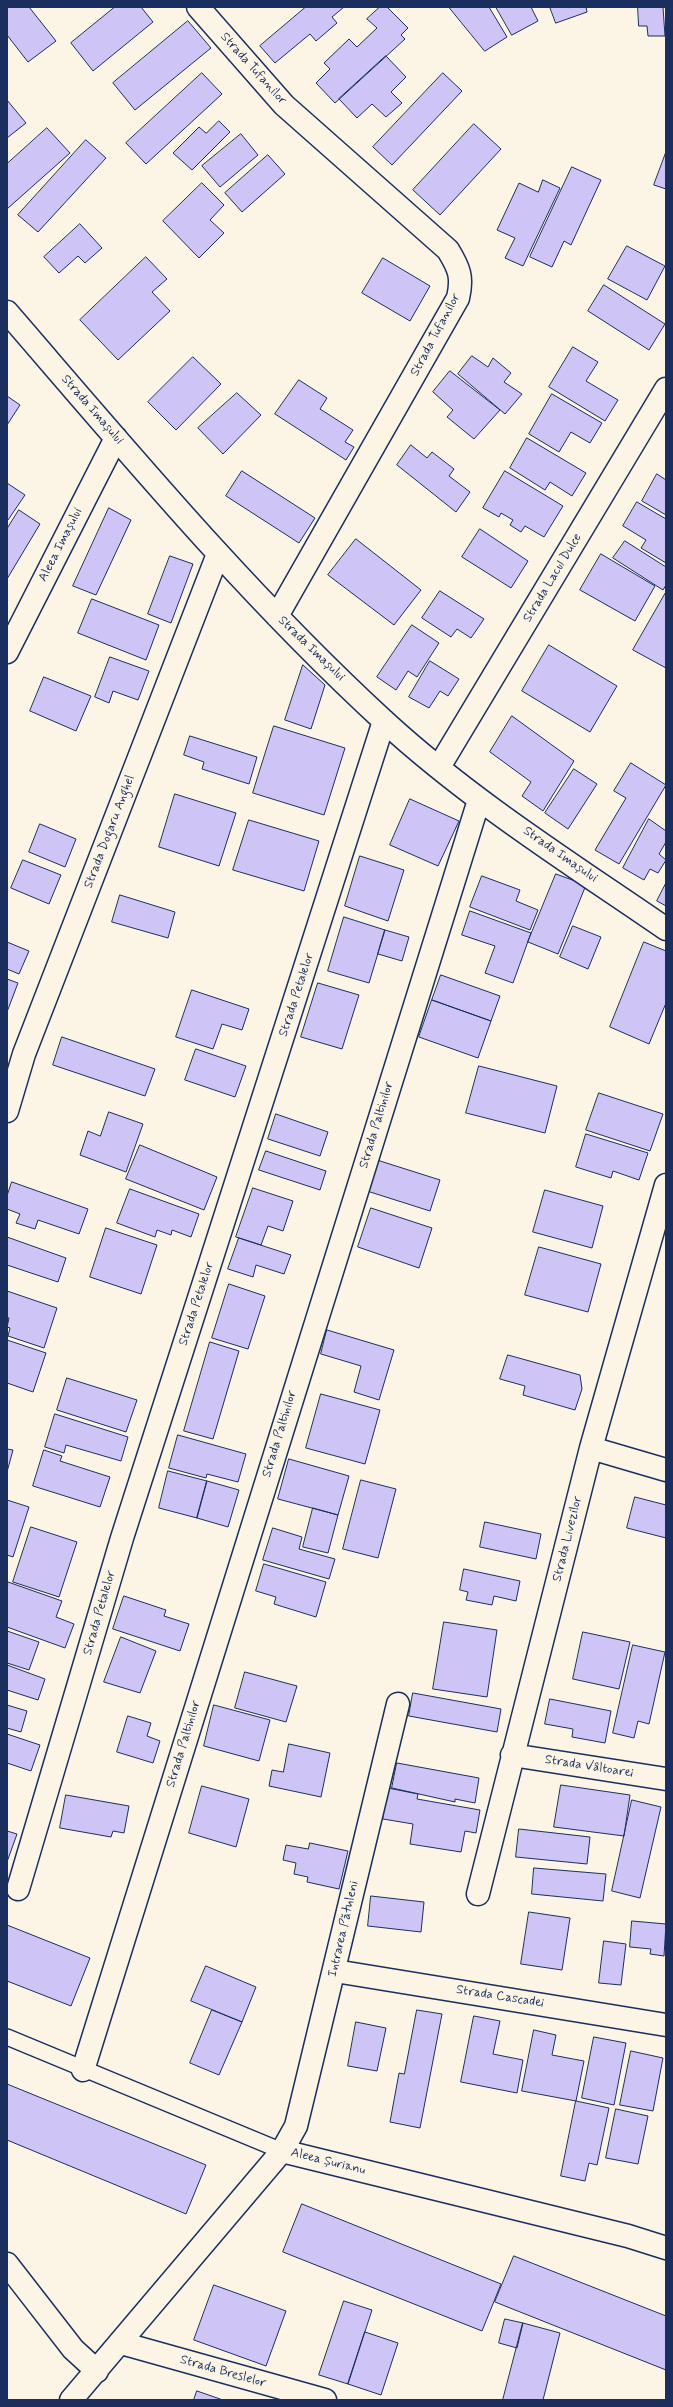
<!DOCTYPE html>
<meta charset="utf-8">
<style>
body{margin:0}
#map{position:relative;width:673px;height:2407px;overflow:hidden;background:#fcf5e5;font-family:Mynerve,sans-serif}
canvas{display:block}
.frame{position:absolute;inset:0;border:8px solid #1b2f5e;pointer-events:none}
</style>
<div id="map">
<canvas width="673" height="2407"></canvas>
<div class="frame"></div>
</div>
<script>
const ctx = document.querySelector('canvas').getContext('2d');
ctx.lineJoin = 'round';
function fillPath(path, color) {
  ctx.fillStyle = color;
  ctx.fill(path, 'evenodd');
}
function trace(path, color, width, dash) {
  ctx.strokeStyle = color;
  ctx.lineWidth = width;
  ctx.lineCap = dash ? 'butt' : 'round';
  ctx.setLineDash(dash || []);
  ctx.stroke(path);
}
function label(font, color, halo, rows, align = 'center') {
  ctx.font = font + ' Mynerve,sans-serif';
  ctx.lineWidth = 3;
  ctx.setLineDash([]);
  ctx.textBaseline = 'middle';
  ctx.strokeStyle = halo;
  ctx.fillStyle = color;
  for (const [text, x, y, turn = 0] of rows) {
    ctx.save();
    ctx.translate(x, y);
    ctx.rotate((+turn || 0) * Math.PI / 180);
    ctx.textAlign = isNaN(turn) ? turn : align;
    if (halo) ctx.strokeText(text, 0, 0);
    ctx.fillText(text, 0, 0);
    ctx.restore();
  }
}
const building = new Path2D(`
 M7 7H29L56 41 28 62 7 35Z
 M115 7H141L153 22 93 71 71 43Z
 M306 7H344L332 17 337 23 316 41 310 34 275 63 260 46Z
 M380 7H387L408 28 401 35 405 39 335 103 316 83 330 69 324 63 349 39 357 47 377 28 367 19Z
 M449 7H489L507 37 485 51Z
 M496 7H531L538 21 512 35Z
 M550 7H586L587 12 556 23Z
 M638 7H663L665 36H648L647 26H639Z
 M188 21 211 48 135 110 113 83Z
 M386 56 406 77 391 92 402 103 386 117 372 104 357 118 339 99Z
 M202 73 222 94 146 164 126 143Z
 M443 73 462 91 392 165 373 147Z
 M7 100 26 123 7 138Z
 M219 121 230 132 192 170 173 153 199 127 206 133Z
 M474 124 501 149 440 215 413 190Z
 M47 128 70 153 7 209V164Z
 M241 134 258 155 220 187 202 166Z
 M86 140 106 158 38 232 18 215Z
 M666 152V189L654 185Z
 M268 155 285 174 242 212 225 193Z
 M572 167 601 180 571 245 564 241 552 267 530 257Z
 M543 180 560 188 523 266 505 258 515 238 497 230 519 183 538 192Z
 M202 183 224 205 210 220 224 233 199 258 163 221Z
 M80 224 102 248 85 263 78 256 59 273 44 257Z
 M627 246 665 266 647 300 608 279Z
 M146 257 167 279 152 292 170 311 118 360 80 320Z
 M383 258 430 286 410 321 362 293Z
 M604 285 665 324 649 350 588 311Z
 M573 347 598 362 586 381 618 400 605 421 549 387Z
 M472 356 488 367 493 358 511 373 504 382 522 394 505 414 458 374Z
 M193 357 221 384 176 430 148 402Z
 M450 371 500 410 474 439 447 417 453 410 433 392Z
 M299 380 327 398 320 409 353 430 345 442 354 447 346 460 275 414Z
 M237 393 261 415 223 454 198 428Z
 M552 394 602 423 590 443 571 432 559 452 529 434Z
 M7 396 20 405 7 425Z
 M527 438 586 473 572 496 550 482 545 490 510 468Z
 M411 445 427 458 432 452 454 469 449 476 470 492 456 512 397 465Z
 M242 471 315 518 299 543 226 496Z
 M505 471 563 506 544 537 525 526 521 532 510 525 513 520 501 513 499 517 483 508Z
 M657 474 666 480V515L642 501Z
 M7 483 25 495 8 520 7 519Z
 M637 502 666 519V563L641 548 646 540 623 526Z
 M109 508 131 520 96 595 73 586Z
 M19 510 40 524 7 579V529Z
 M480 529 528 561 511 588 462 557Z
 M356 539 421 590 394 625 328 575Z
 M625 541 666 567V585L663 590 613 558Z
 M601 554 655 586 635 621 580 590Z
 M170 556 193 564 171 623 148 614Z
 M440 591 484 619 471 638 457 629 451 637 422 618Z
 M666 592V668L633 650Z
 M92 599 159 625 146 660 78 633Z
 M412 625 439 643 417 677 408 671 396 690 377 677Z
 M549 645 617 686 590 732 522 691Z
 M110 657 149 671 138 700 113 691 109 703 95 697Z
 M430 661 459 679 448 696 440 691 429 708 409 697Z
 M303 665 325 685 311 729 285 720Z
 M44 677 91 696 76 731 30 711Z
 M512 716 574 761 543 811 522 796 531 782 490 752Z
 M274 726 345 748 324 815 253 793Z
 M190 736 257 757 249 784 202 769 204 762 184 755Z
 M631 763 666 785 619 864 595 850 626 798 614 791Z
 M574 769 597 784 568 829 545 813Z
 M175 794 236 813 219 866 159 847Z
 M410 799 459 821 438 866 390 845Z
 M649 819 666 831V842L659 854 666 860 658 873 650 869 644 880 623 868Z
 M249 820 319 841 304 891 233 870Z
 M40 824 76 839 65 867 29 852Z
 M360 856 404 870 388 921 345 906Z
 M23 860 61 875 49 904 11 888Z
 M556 874 586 885 558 954 528 942Z
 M482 876 520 890 516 901 538 910 530 930 470 907Z
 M666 883V906L657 901Z
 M120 895 175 912 168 938 112 922Z
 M470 911 531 933 513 983 485 973 495 946 462 935Z
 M344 917 385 930 369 983 328 971Z
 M573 926 601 937 588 969 560 957Z
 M385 930 409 937 402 961 378 954Z
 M7 942 29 951 19 974 7 969Z
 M644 942 666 951V1003L649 1044 610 1027Z
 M441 975 500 996 491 1021 432 1000Z
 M7 979 18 983 7 1012Z
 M318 983 359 995 342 1049 301 1037Z
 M192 990 249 1009 242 1030 222 1024 213 1049 176 1037Z
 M432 1000 491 1021 478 1058 419 1037Z
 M62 1037 155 1069 145 1096 53 1065Z
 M196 1049 246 1066 235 1097 185 1080Z
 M479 1066 557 1086 545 1133 466 1113Z
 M599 1093 663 1114 650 1151 586 1130Z
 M109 1112 143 1124 126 1172 80 1155 88 1131 100 1136Z
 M276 1114 328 1132 320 1156 268 1139Z
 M586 1134 648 1153 639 1180 613 1171 611 1178 576 1167Z
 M140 1145 217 1177 204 1210 126 1179Z
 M266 1151 326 1171 320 1190 259 1170Z
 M377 1160 440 1180 430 1211 367 1191Z
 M12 1182 88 1209 79 1234 38 1220 35 1229 16 1223 20 1214 7 1209V1196Z
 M253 1188 293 1201 283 1231 268 1226 261 1245 236 1237Z
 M130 1189 199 1214 191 1237 172 1230 171 1235 157 1230 155 1237 117 1223Z
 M545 1190 603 1206 592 1248 533 1232Z
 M371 1208 432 1228 419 1268 358 1247Z
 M106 1228 157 1245 141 1294 90 1277Z
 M7 1237 66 1258 58 1282 7 1265Z
 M239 1238 291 1255 284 1274 256 1265 253 1277 228 1269Z
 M539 1247 601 1264 588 1312 525 1295Z
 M229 1284 265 1296 248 1349 212 1338Z
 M7 1291 57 1308 44 1348 8 1336 10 1328 7 1327 9 1318 7 1317Z
 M327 1330 394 1350 379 1400 354 1392 361 1366 321 1354Z
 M7 1340 46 1353 33 1392 7 1383Z
 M210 1342 239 1351 213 1439 184 1431Z
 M508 1355 580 1375 582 1389 575 1410 523 1395 525 1386 500 1379Z
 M67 1378 137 1400 126 1432 57 1410Z
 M321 1394 380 1410 365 1464 306 1448Z
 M55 1414 128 1437 121 1461 66 1445 64 1453 45 1447Z
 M178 1435 246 1454 238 1482 207 1474 206 1478 169 1468Z
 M7 1449 13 1450 7 1472Z
 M44 1450 62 1456 60 1461 110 1477 100 1507 33 1486Z
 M289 1459 349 1476 338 1515 278 1499Z
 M168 1471 207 1481 197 1518 159 1508Z
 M361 1480 396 1489 378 1558 343 1549Z
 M207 1481 239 1490 228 1527 197 1518Z
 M635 1497 666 1505V1538L627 1528Z
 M7 1500 29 1507 13 1557 7 1555Z
 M313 1508 338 1515 328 1553 303 1547Z
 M485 1522 541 1534 536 1559 480 1547Z
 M31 1527 77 1542 59 1597 13 1582Z
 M273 1528 302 1537 299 1549 335 1559 329 1579 263 1560Z
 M264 1564 326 1582 316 1617 274 1604 276 1597 256 1591Z
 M464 1569 520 1581 516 1601 494 1596 492 1605 466 1600 468 1592 460 1590Z
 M8 1582 62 1601 56 1617 74 1624 65 1648 7 1627Z
 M124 1596 166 1610 164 1616 189 1624 180 1651 113 1629Z
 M444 1622 497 1630 487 1697 433 1689Z
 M7 1631 39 1642 29 1670 7 1663Z
 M583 1632 630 1642 619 1689 573 1679Z
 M121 1637 156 1651 140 1693 104 1682Z
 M633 1645 665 1652 649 1724 638 1721 634 1738 613 1733Z
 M7 1665 45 1679 38 1700 7 1690Z
 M245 1672 297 1686 286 1722 235 1708Z
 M413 1693 501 1709 497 1732 409 1716Z
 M550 1699 611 1711 605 1743 572 1737 573 1729 545 1724Z
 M7 1705 27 1711 21 1732 7 1728Z
 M214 1705 270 1720 259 1761 204 1746Z
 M128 1716 151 1723 147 1736 160 1741 153 1763 117 1752Z
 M7 1734 40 1745 31 1771 7 1763Z
 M289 1744 330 1753 321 1797 269 1786 272 1770 283 1772Z
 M397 1763 479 1778 475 1803 455 1799V1802L392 1788Z
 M561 1785 630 1795 624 1836 554 1827Z
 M202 1786 249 1799 236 1847 189 1833Z
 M388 1788 418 1794 417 1799 480 1810 476 1833 465 1831 461 1852 410 1844 413 1824 383 1819Z
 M66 1795 129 1806 124 1833 113 1831 111 1837 60 1828Z
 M632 1800 661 1807 640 1898 612 1891Z
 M519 1829 590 1837 587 1864 516 1857Z
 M7 1831 17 1834 7 1862Z
 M310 1843 348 1851 339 1889 307 1882 308 1877 294 1874 296 1863 283 1860 286 1845 308 1849Z
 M534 1868 606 1874 603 1901 532 1894Z
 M371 1896 424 1902 421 1932 368 1926Z
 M529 1912 570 1918 562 1970 521 1964Z
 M632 1921 666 1924 664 1956 650 1954 651 1949 630 1947Z
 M7 1925 90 1958 71 2006 7 1981Z
 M604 1941 626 1944 621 1985 599 1983Z
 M206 1966 256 1987 242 2022 191 2001Z
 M212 2010 242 2022 219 2075 190 2063Z
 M417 2010 442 2014 420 2128 390 2122 399 2073 404 2074Z
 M474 2016 500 2021 493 2054 523 2060 517 2093 461 2082Z
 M356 2022 386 2028 377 2071 348 2066Z
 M534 2030 556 2035 552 2055 584 2061 576 2101 522 2091Z
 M594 2037 626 2043 614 2105 582 2098Z
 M631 2051 663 2058 653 2111 620 2105Z
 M7 2084 206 2165 186 2214 7 2140Z
 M576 2101 609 2108 597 2165 589 2163 585 2181 561 2176Z
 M616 2109 648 2116 638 2164 606 2158Z
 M302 2204 501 2284 482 2331 283 2252Z
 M514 2256 666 2316V2370L495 2302Z
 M214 2285 286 2311 266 2366 194 2340Z
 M344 2301 372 2310 348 2384 319 2375Z
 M505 2319 523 2323 517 2348 499 2343Z
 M523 2323 560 2333 543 2400H503Z
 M365 2332 398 2343 381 2395 348 2384Z
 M197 2391 223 2400H194Z`);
fillPath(building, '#cec4f6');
trace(building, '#1b2f5e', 1);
const lane = new Path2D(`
 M7 2037 282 2151`);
const street = new Path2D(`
 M198 7 284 105 448 250C459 268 463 277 458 298L277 616
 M7 312C128 452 247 595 384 721 470 800 570 863 666 929
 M7 652 116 438
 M439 767 666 389
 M7 1111 24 1054 218 554
 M591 1448 666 1470
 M512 1755 666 1779
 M18 1889 122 1538 384 721
 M478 1894 591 1448 666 1185
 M335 1971 666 2025
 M83 2070 479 800
 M282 2151 296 2126 398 1704
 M7 2264 73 2349 97 2371
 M121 2343 325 2400
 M71 2400 282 2151 628 2236 666 2248`);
trace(lane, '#1b2f5e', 18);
trace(street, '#1b2f5e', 25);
trace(lane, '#fcf5e5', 15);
trace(street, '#fcf5e5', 22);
label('13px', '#1b2f5e', '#fcf5e5', [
 ["Strada Tufanilor",253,69,48],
 ["Strada Tufanilor",436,335,-62],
 ["Strada Imașului",92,410,49],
 ["Aleea Imașului",61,545,-63],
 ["Strada Lacul Dulce",553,578,-59],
 ["Strada Imașului",311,649,44],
 ["Strada Dogaru Anghel",110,832,-69],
 ["Strada Imașului",560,855,35],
 ["Strada Petalelor",297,995,-72],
 ["Strada Paltinilor",377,1125,-73],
 ["Strada Petalelor",197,1304,-72],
 ["Strada Paltinilor",280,1434,-73],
 ["Strada Livezilor",568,1539,-76],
 ["Strada Petalelor",100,1613,-74],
 ["Strada Paltinilor",184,1744,-73],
 ["Strada Vâltoarei",589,1767,9],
 ["Intrarea Pătuleni",344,1929,-77],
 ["Strada Cascadei",500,1997,9],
 ["Aleea Șurianu",328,2162,14],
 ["Strada Breslelor",223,2372,16]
]);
</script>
